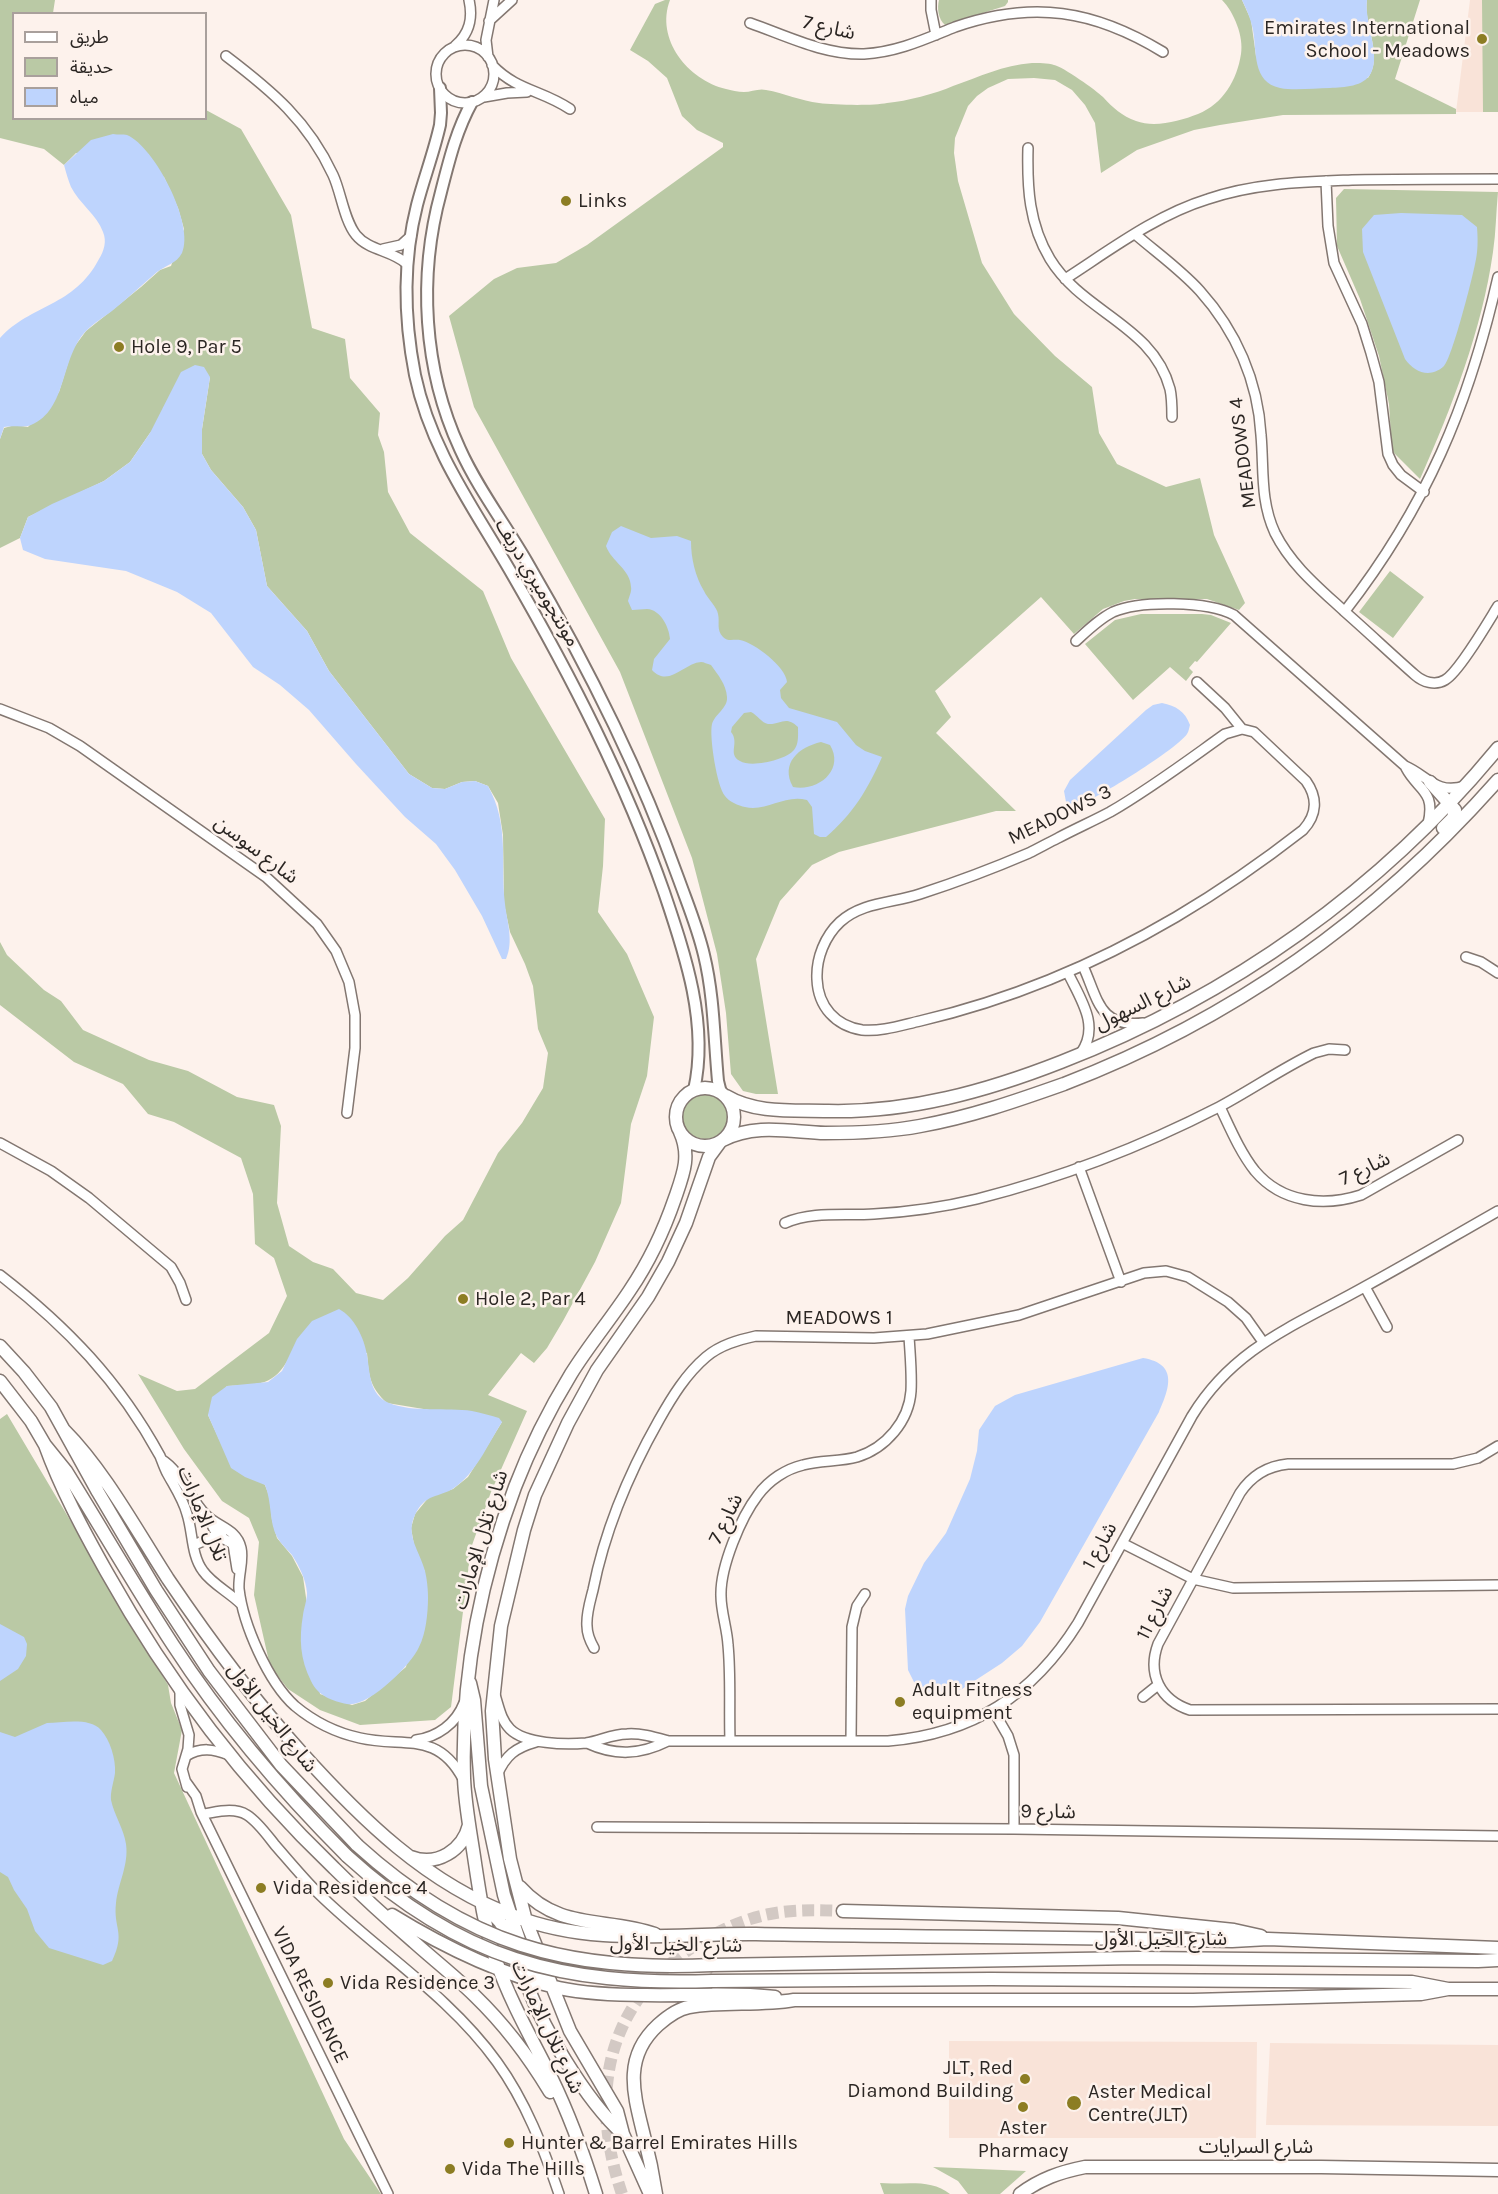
<!DOCTYPE html>
<meta charset="utf-8">
<style>
body{margin:0}
#map{position:relative;width:1498px;height:2194px;overflow:hidden;background:#fdf2ec;font-family:Karla,"Noto Sans Arabic",sans-serif}
canvas{display:block}
.legend{position:absolute;left:12px;top:12px;width:195px;height:108px;box-sizing:border-box;background:#fdf2ec;border:2px solid #a9a09c;margin:0;padding:8px 10px;list-style:none;font-size:18px;color:#2b2623}
.legend li{display:flex;align-items:center;gap:12px;height:30px}
.legend b{width:30px;border:2px solid #a9a09c}
</style>
<div id="map">
<canvas width="1498" height="2194"></canvas>
<ul class="legend">
<li><b style="height:8px;background:#fff"></b>طريق</li>
<li><b style="height:16px;background:#bac9a5"></b>حديقة</li>
<li><b style="height:16px;background:#bed4fd"></b>مياه</li>
</ul>
</div>
<script>
const ctx = document.querySelector('canvas').getContext('2d');
ctx.lineJoin = 'round';
function fillPath(path, color) {
  ctx.fillStyle = color;
  ctx.fill(path, 'evenodd');
}
function trace(path, color, width, dash) {
  ctx.strokeStyle = color;
  ctx.lineWidth = width;
  ctx.lineCap = dash ? 'butt' : 'round';
  ctx.setLineDash(dash || []);
  ctx.stroke(path);
}
function label(font, color, halo, rows, align = 'center') {
  ctx.font = font + ' Karla,"Noto Sans Arabic",sans-serif';
  ctx.lineWidth = 5;
  ctx.setLineDash([]);
  ctx.textBaseline = 'middle';
  ctx.strokeStyle = halo;
  ctx.fillStyle = color;
  for (const [text, x, y, turn = 0] of rows) {
    ctx.save();
    ctx.translate(x, y);
    ctx.rotate((+turn || 0) * Math.PI / 180);
    ctx.textAlign = isNaN(turn) ? turn : align;
    if (halo) ctx.strokeText(text, 0, 0);
    ctx.fillText(text, 0, 0);
    ctx.restore();
  }
}
fillPath(new Path2D(`
 M1470 0H1498V112H1456Z
 M949 2041 1257 2042 1256 2138H949Z
 M1270 2043 1498 2045V2126L1266 2125Z`), '#f9e3d8');
fillPath(new Path2D(`
 M0 0H55L53 13 14 14V118H206V110L241 129 291 215 312 328 345 339 350 378 380 413 378 435 384 452 388 492 410 533 483 591 511 658 605 819 603 866 598 912 627 954 654 1017 647 1076 631 1124 621 1203 595 1262 563 1321 547 1348 534 1363 521 1353 488 1395 527 1411 491 1492 471 1548 451 1707 435 1720 360 1725 320 1710 288 1689 270 1666 254 1595 259 1542 249 1518 222 1501 184 1449 138 1374 177 1391 195 1389 269 1333 287 1296 274 1258 255 1244 253 1194 241 1158 174 1122 148 1114 123 1084 74 1062 0 1005V942L7 955 44 990 61 1001 83 1030 149 1060 188 1071 237 1097 274 1105 281 1126 277 1203 289 1246 313 1262 333 1269 356 1293 383 1300 408 1278 445 1236 463 1220 498 1153 522 1123 543 1088 548 1053 538 1029 533 986 525 964 510 932 504 904 503 835 498 803 488 786 475 781 462 782 445 789 432 788 409 774 329 671 307 631 267 586 256 530 243 507 211 470 202 454V429L210 377 150 433 130 462 104 481 28 517 20 538 0 548V439L4 428 15 425 28 427 59 392 72 350 86 331 141 287 160 270 171 266 184 229 178 208 164 177 76 153 64 165 44 149 0 138ZM367 1353C369 1376 369 1386 387 1403L502 1422 468 1477 453 1489 429 1497 415 1514 411 1528 414 1545 425 1572 406 1667 365 1701 352 1705 320 1694 303 1577 292 1556 277 1538 272 1520 270 1498 265 1485 219 1439 208 1415 227 1386C259 1384 274 1387 290 1356Z
 M665 0H670C655 39 688 80 726 89 731 90 738 92 744 92 751 92 759 88 766 90 784 93 801 101 819 103 834 105 873 106 887 103 907 101 935 94 953 86 979 77 1003 65 1032 63 1038 63 1048 63 1054 65 1062 66 1097 91 1103 97 1113 108 1122 116 1136 121 1155 128 1180 121 1198 114 1223 104 1237 80 1241 54 1244 37 1234 12 1222 0H1242L1251 20 1256 56 1368 78C1384 55 1363 25 1367 0H1420L1395 79 1456 109V114L1283 115 1220 125 1194 130 1137 150 1101 173 1095 123 1085 105 1072 90 1055 80 1034 78 1008 79 988 88 977 96 968 106 955 138 954 153 958 181 982 263 1014 314 1055 356 1092 387 1099 433 1117 464 1166 487 1200 478 1214 535 1245 603 1239 610 1207 599H1135L1124 601 1103 609 1074 634 1041 597 935 691 951 717 936 733 1016 811H996L839 852 812 865 780 901 756 959 778 1094H756L743 1091 731 1074 726 1013 717 954 692 858 620 672 474 407 449 316 494 279 517 268 556 263 587 245 723 147V143L697 130 682 116 667 78 648 61 630 50 655 4Z
 M939 0H1008V2L1005 6 945 25C938 19 937 8 939 0Z
 M1482 0H1498V112H1483Z
 M1344 189 1498 192C1496 212 1496 232 1493 252 1482 330 1452 407 1420 479L1392 451 1389 404 1379 356 1360 299 1337 246 1336 198Z
 M1390 571 1424 597 1393 638 1359 612Z
 M1141 614H1202L1211 615 1231 623 1197 662 1195 661 1189 668 1193 672 1186 681 1170 667 1133 700 1085 644 1115 620Z
 M682 1116a23 23 0 1 1 46 0a23 23 0 1 1-46 0Z
 M7 1414 168 1685 171 1703 182 1730 174 1773 344 2139 381 2194H0V1419Z
 M933 2167 1026 2171 1000 2194H968L958 2181Z
 M880 2183C904 2185 931 2178 950 2194H884Z`), '#bac9a5');
fillPath(new Path2D(`
 M1242 0H1367C1364 22 1381 54 1371 73 1364 87 1344 87 1330 88 1314 88 1295 91 1280 88 1252 82 1257 52 1253 30 1251 20 1247 10 1242 0Z
 M113 134C118 135 123 134 127 135 155 147 195 225 182 253 176 264 166 265 157 272 142 285 128 298 112 311 104 317 94 323 87 330 60 356 68 410 31 425 24 428 14 425 4 427L0 439V338C31 304 74 307 99 259 104 251 107 241 103 232 97 215 79 203 71 187 68 180 66 172 64 165L91 140Z
 M1401 213 1462 215 1477 227C1478 240 1478 252 1475 264 1472 280 1452 358 1444 366 1430 379 1414 372 1405 359L1363 252 1362 229 1374 215Z
 M195 365 204 367 210 377 202 429V454L211 470 243 507 256 530 267 586 307 631 329 671 409 774 432 788 445 789 462 782 475 781 488 786C510 826 500 861 505 904 507 922 514 941 506 959H502L482 916 455 870 436 844 405 817 356 764 309 710 280 685 253 667 211 613 177 592 126 571 45 559 23 550 20 538 28 517 52 504 104 481 130 462 150 433 181 372Z
 M621 526 651 538 677 536 691 541C691 558 695 576 704 591 707 598 717 607 718 614 720 622 716 630 723 637 728 642 733 639 740 640 755 643 786 667 787 682L780 690 781 698 789 708 837 722 856 745 865 751 882 757C868 789 853 814 826 837H820L814 834 812 807 807 800C784 794 767 812 745 807 739 806 728 801 725 796 717 787 709 736 712 724 715 714 728 708 727 697 726 684 718 675 711 665 707 664 704 662 701 662 684 663 669 688 652 670L654 659 670 639C669 627 661 610 647 609 642 609 637 610 632 610L628 601C629 597 632 591 631 587 631 570 611 561 606 546L612 532ZM751 712C757 715 762 723 768 724 781 725 785 715 798 727 798 735 799 744 794 750 786 760 751 768 740 761 727 754 740 743 731 732L732 727 744 713ZM821 742 830 745C845 770 818 792 793 787 780 763 799 747 821 742Z
 M1162 703C1176 706 1185 711 1190 725 1189 728 1189 731 1187 734 1178 748 1097 799 1080 804 1074 805 1071 805 1066 802L1064 791 1070 780 1146 710 1153 705Z
 M339 1309C354 1317 364 1337 367 1355 370 1372 369 1395 389 1403 414 1413 446 1407 472 1411 481 1413 490 1415 499 1418L502 1422C488 1444 476 1473 454 1488 439 1498 425 1493 415 1515 405 1535 420 1552 425 1571 427 1579 428 1590 428 1598 428 1612 426 1634 419 1647 411 1665 368 1708 347 1704 332 1701 318 1696 311 1681 300 1659 299 1639 303 1615 304 1608 307 1600 307 1593 306 1579 299 1566 292 1555 287 1549 281 1544 277 1537 269 1522 272 1502 265 1485L245 1477 231 1468 208 1415 212 1397 227 1386 268 1382 282 1371 297 1339 312 1321Z
 M1143 1358C1179 1364 1169 1389 1159 1412L1040 1622 1022 1646 1002 1663 962 1689 944 1694 931 1693 914 1682 908 1670 905 1609 908 1596 924 1563 946 1533 970 1479 977 1451 979 1430 995 1406 1015 1395Z
 M0 1624 24 1637 27 1644 26 1656 18 1669 0 1681Z
 M47 1723C63 1723 89 1717 101 1730 110 1740 116 1759 115 1773 114 1781 110 1792 111 1800 114 1815 124 1829 126 1844 129 1865 118 1883 116 1903 113 1929 126 1932 112 1961L103 1965 49 1948 35 1931 27 1909 14 1890 8 1877 0 1872V1732L15 1737Z`), '#bed4fd');
trace(new Path2D(`
 M622 2194C591 2103 602 2013 684 1953 709 1935 739 1920 770 1914 795 1909 819 1910 843 1911`), '#d3c9c4', 12, [12, 6]);
const minor = new Path2D(`
 M931 0V10L936 35
 M489 21 512 0
 M750 23C787 36 824 55 864 54 898 52 925 39 955 27 1033 0 1094 10 1163 52
 M436 74a29 29 0 1 1 58 0a29 29 0 1 1-58 0Z
 M455 46C470 33 473 18 469 0
 M226 56C272 91 308 121 333 175 341 192 344 220 356 235 369 251 392 250 407 264
 M488 57 486 40 494 0
 M492 65C517 91 542 90 570 109
 M484 97 507 93 527 92
 M1028 148C1027 188 1029 224 1050 259 1083 313 1153 325 1170 389 1172 398 1172 408 1172 417
 M1326 181 1328 226 1334 263 1362 324 1371 353 1379 382 1388 454 1393 465 1401 475 1424 492
 M1135 234C1157 253 1181 270 1200 291 1236 331 1258 381 1261 435 1264 469 1260 501 1275 533 1291 565 1318 587 1344 611 1368 632 1391 654 1415 675 1423 682 1435 686 1445 680 1459 672 1488 622 1498 606
 M383 249 401 245 411 236
 M1065 279C1110 250 1156 215 1208 199 1255 183 1303 182 1352 180 1401 179 1449 179 1498 179
 M1345 611C1426 507 1469 405 1498 277
 M1076 641C1088 630 1099 619 1113 612 1140 600 1208 601 1234 615L1405 766C1428 776 1436 795 1465 786
 M1197 682 1225 708 1242 729
 M0 709 49 728 80 746 266 877 317 924 336 951 349 982 355 1015V1048L347 1113
 M1242 729 1254 732 1306 781C1318 798 1317 815 1303 830 1262 862 1220 891 1176 917 1096 964 1010 1000 920 1021 902 1025 881 1032 862 1030 836 1026 818 1007 817 979 816 958 825 936 840 922 862 902 893 903 920 894 957 882 994 868 1029 853 1039 848 1048 843 1058 838 1075 829 1093 821 1110 812 1150 789 1187 761 1225 734Z
 M1406 768C1418 791 1436 790 1428 824
 M1466 957 1481 962 1498 973
 M1083 966C1098 999 1099 1028 1143 1023
 M1068 973C1081 1000 1100 1026 1081 1053
 M1220 1107C1230 1128 1240 1152 1255 1171 1282 1203 1324 1207 1361 1195L1458 1140
 M0 1143 51 1171 89 1198 171 1267 180 1283 186 1300
 M1079 1167 1121 1282
 M785 1223C813 1211 844 1216 874 1214 909 1212 944 1207 977 1199 1060 1178 1143 1146 1219 1107 1251 1090 1281 1069 1314 1053L1329 1049 1345 1050
 M0 1275C67 1327 119 1381 160 1456 162 1461 164 1467 167 1473 174 1486 183 1499 187 1514 193 1532 191 1555 203 1571 212 1584 229 1592 241 1604
 M1365 1287 1387 1327
 M1498 1446 1478 1458 1453 1464H1288C1267 1466 1252 1475 1240 1493L1158 1644C1147 1674 1160 1700 1190 1710L1498 1709
 M161 1459C182 1472 189 1498 206 1515 218 1527 237 1529 241 1548 244 1561 238 1575 239 1589 243 1624 268 1682 295 1706 313 1721 337 1733 360 1738 403 1748 437 1730 463 1779
 M208 1517 217 1535 233 1544 237 1569
 M1122 1543 1193 1579 1233 1588 1498 1585
 M194 1545 222 1533
 M594 1648C590 1641 587 1634 587 1626 586 1614 590 1602 593 1590 605 1529 629 1473 659 1420 672 1397 686 1374 706 1357 720 1345 738 1340 756 1336L874 1338 927 1334 1019 1315 1144 1273 1166 1271 1188 1277 1228 1302 1246 1318 1263 1342
 M180 1691V1705L189 1735 188 1749 182 1769 187 1787
 M495 1695C499 1707 501 1720 510 1729 525 1744 565 1745 586 1743 600 1741 612 1734 627 1734 641 1733 654 1737 668 1741H888C973 1734 1033 1695 1078 1623L1192 1416C1235 1346 1297 1325 1366 1286 1410 1262 1454 1236 1498 1211
 M1143 1697 1158 1685
 M993 1710 1008 1736 1014 1755V1829
 M416 1740C437 1737 456 1724 464 1703
 M730 1740C729 1709 731 1676 728 1645 727 1628 721 1612 721 1596 720 1567 741 1517 758 1495 769 1480 786 1469 803 1465 821 1460 839 1462 857 1457 886 1448 909 1421 911 1391 912 1373 910 1354 909 1336
 M851 1741 852 1627 857 1606 865 1594
 M587 1743C615 1756 640 1755 668 1741
 M186 1756C201 1747 213 1749 229 1755
 M497 1775C506 1755 515 1748 536 1742
 M186 1782 196 1796 201 1812 388 2194
 M203 1814C217 1812 234 1807 247 1815 258 1822 267 1835 275 1845 289 1861 303 1878 318 1893 376 1950 449 1995 497 2062 526 2102 543 2147 559 2194
 M597 1827 1014 1829 1498 1836`);
const tertiary = new Path2D(`
 M440 88 441 113 440 125C434 152 424 178 417 205 403 260 404 319 415 375 431 451 474 508 512 574 571 676 625 781 664 892 685 954 709 1024 694 1090
 M472 102C456 131 449 161 441 192 418 276 423 369 460 449 478 489 505 524 527 562 558 615 587 669 614 725 638 775 660 827 679 880 688 905 698 929 704 955 714 996 714 1038 718 1081L721 1093`);
const secondary = new Path2D(`
 M1430 782 1455 810 1453 818 1443 828
 M676 1117a29 29 0 1 1 58 0a29 29 0 1 1-58 0Z
 M726 1096C756 1114 794 1110 828 1111 908 1113 987 1091 1061 1062 1231 996 1382 889 1498 748
 M723 1140C755 1123 791 1132 825 1133 857 1133 889 1132 920 1126 970 1117 1016 1101 1064 1084 1234 1019 1378 916 1498 780
 M0 1346 24 1372 51 1407 98 1492 156 1590 209 1671 281 1765 357 1845
 M0 1381 31 1421 45 1445 66 1471C102 1529 136 1588 173 1645 223 1722 282 1791 347 1856
 M64 1430C104 1470 137 1531 168 1579 208 1638 252 1698 300 1751 361 1819 427 1884 514 1916 594 1947 673 1933 756 1934 915 1937 1074 1937 1232 1941L1268 1939 1498 1948
 M45 1445C61 1489 83 1530 106 1571 168 1682 242 1780 334 1868 360 1894 386 1918 414 1942 434 1960 456 1977 475 1996 504 2024 529 2057 550 2092
 M470 1683 474 1700 481 1786 504 1895 524 1955 535 1972 548 1983
 M411 1857C437 1867 463 1850 469 1825
 M520 1887C559 1931 606 1917 655 1934
 M487 1908 500 1922 512 1941
 M843 1911 1118 1918 1234 1930 1261 1936
 M392 1915C444 1947 499 1974 559 1988 587 1994 618 1995 646 1995 689 1996 732 1992 775 1997
 M712 1965 1137 1958 1478 1961 1498 1960
 M524 1975C538 2022 587 2102 623 2134
 M712 1981 991 1979 1412 1982 1448 1989H1498
 M596 2194C584 2155 569 2114 551 2077 532 2039 511 2003 497 1963 485 1931 480 1896 475 1863 471 1835 465 1806 464 1778 461 1678 480 1580 515 1487 530 1448 549 1410 571 1374 589 1345 611 1319 630 1290 649 1262 664 1230 675 1198 683 1175 691 1156 680 1132
 M650 2194 623 2134 617 2111 570 2031 526 1921 510 1859 495 1759 492 1711 501 1626 524 1530 535 1495 568 1423 597 1370 648 1297 668 1262 686 1223 709 1157 720 1142
 M656 2194C653 2174 649 2155 644 2136 634 2095 622 2058 658 2025 667 2017 677 2009 689 2007 724 2001 759 2006 794 2000H1193L1421 1994 1448 1989
 M1020 2194C1040 2179 1060 2172 1085 2167H1321L1498 2170`);
trace(minor, '#837771', 12);
trace(tertiary, '#837771', 14);
trace(secondary, '#837771', 15);
trace(minor, '#fff', 9);
trace(tertiary, '#fff', 10);
trace(secondary, '#fff', 12);
const secondaryBridge = new Path2D(`
 M357 1845C466 1944 566 1972 712 1965
 M347 1856C460 1959 561 1986 712 1981`);
trace(secondaryBridge, '#837771', 15, []);
trace(secondaryBridge, '#fff', 12);
for (const [x, y, r, color] of [
 [1482,39,6,"#8c7d23"],
 [566,201,6,"#8c7d23"],
 [119,347,6,"#8c7d23"],
 [463,1299,6,"#8c7d23"],
 [900,1702,6,"#8c7d23"],
 [261,1888,6,"#8c7d23"],
 [328,1983,6,"#8c7d23"],
 [1025,2079,6,"#8c7d23"],
 [1074,2103,8,"#8c7d23"],
 [1023,2107,6,"#8c7d23"],
 [509,2143,6,"#8c7d23"],
 [450,2169,6,"#8c7d23"]
]) {
  const dot = new Path2D();
  dot.arc(x, y, r, 0, 2 * Math.PI);
  ctx.fillStyle = color;
  ctx.fill(dot);
  trace(dot, '#fdf2ec', 2);
}
label('20px', '#2b2623', '#fdf2ec', [
 ["شارع 7",829,28,13],
 ["MEADOWS 4",1243,453,-97],
 ["مونتجوميري دريف",537,583,59],
 ["MEADOWS 3",1060,815,-26],
 ["شارع سوسن",256,850,37],
 ["شارع السهول",1143,1003,-26],
 ["شارع 7",1365,1169,-25],
 ["MEADOWS 1",839,1318],
 ["تلال الإمارات",202,1514,68],
 ["شارع 7",726,1519,-64],
 ["شارع تلال الإمارات",481,1540,-73],
 ["شارع 1",1100,1546,-61],
 ["شارع 11",1155,1613,-63],
 ["شارع الخيل الأول",272,1718,52],
 ["شارع 9",1048,1812,1],
 ["شارع الخيل الأول",1161,1939],
 ["شارع الخيل الأول",676,1945,1],
 ["VIDA RESIDENCE",310,1995,64],
 ["شارع تلال الإمارات",547,2027,65],
 ["شارع السرايات",1256,2147]
]);
label('20px', '#2b2623', '#fdf2ec', [
 ["Emirates International",1470,28,"right"],
 ["School - Meadows",1470,51,"right"],
 ["Links",578,201],
 ["Hole 9, Par 5",131,347],
 ["Hole 2, Par 4",475,1299],
 ["Adult Fitness",912,1690],
 ["equipment",912,1713],
 ["Vida Residence 4",273,1888],
 ["Vida Residence 3",340,1983],
 ["JLT, Red",1013,2068,"right"],
 ["Diamond Building",1013,2091,"right"],
 ["Aster Medical",1088,2092],
 ["Centre(JLT)",1088,2115],
 ["Aster",1023,2128,"center"],
 ["Pharmacy",1023,2151,"center"],
 ["Hunter & Barrel Emirates Hills",521,2143],
 ["Vida The Hills",462,2169]
], 'left');
</script>
